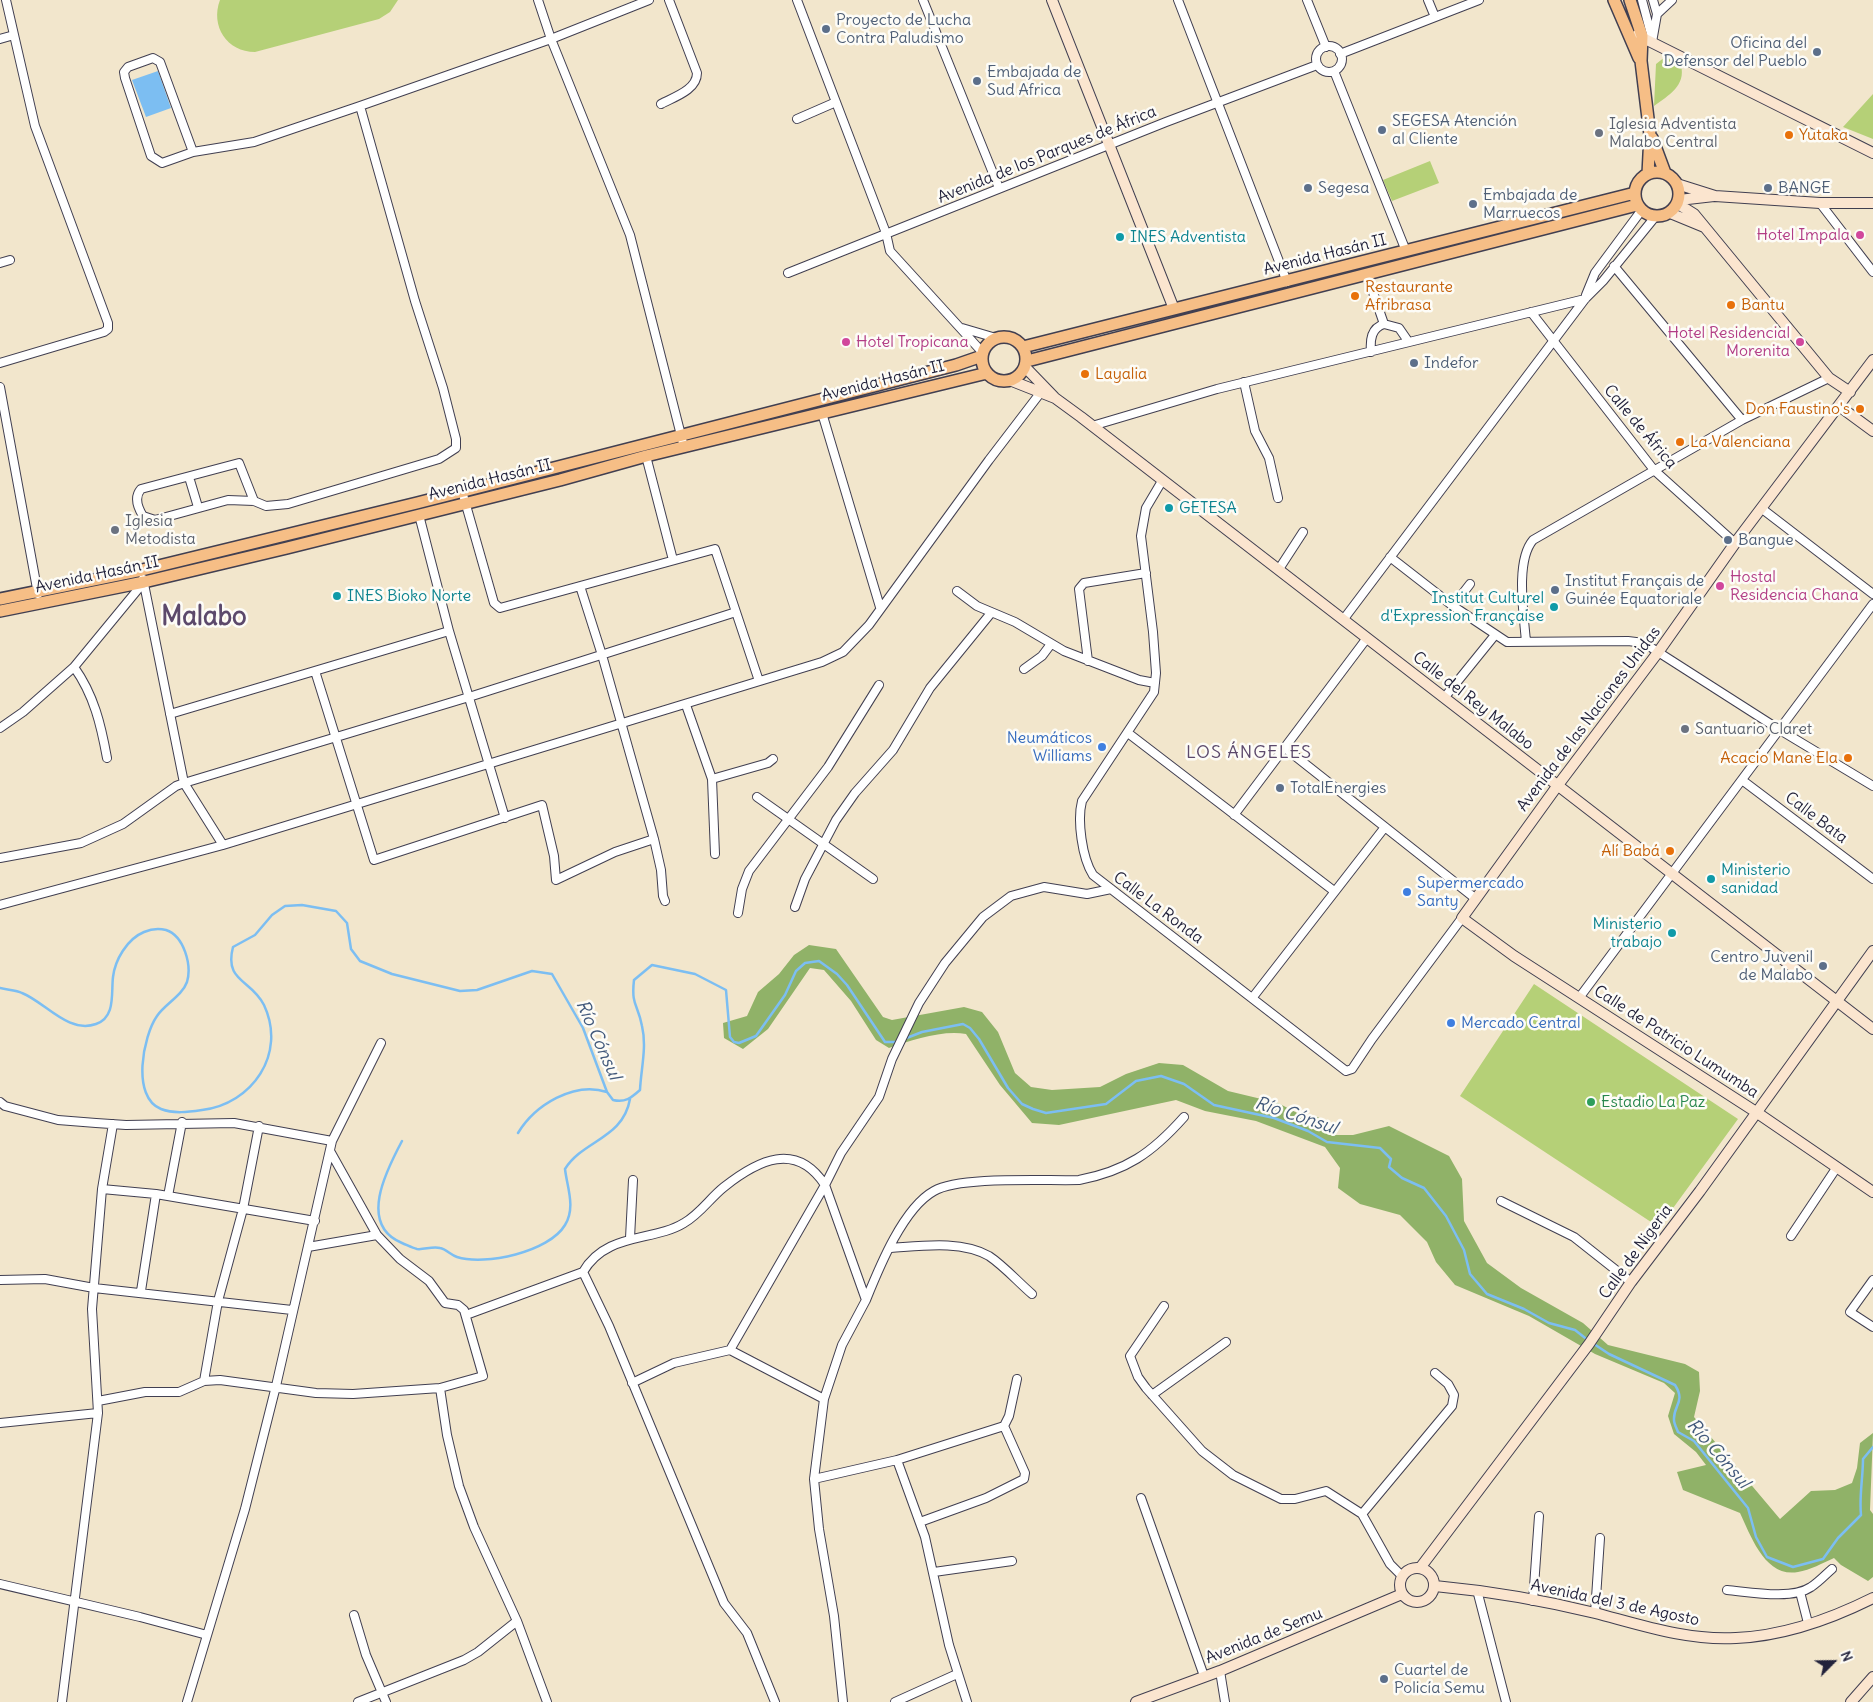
<!DOCTYPE html>
<meta charset="utf-8">
<style>
body{margin:0}
#map{position:relative;width:1873px;height:1702px;overflow:hidden;background:#f2e6cc;font-family:Delius,sans-serif}
canvas{display:block}
.north{position:absolute;left:1808px;top:1637px;width:50px;height:50px;-webkit-text-stroke:4px #fdfcf7;paint-order:stroke;rotate:67deg;font-size:14px;font-weight:700;line-height:20px;text-align:center;color:#22223b}
.north::after{content:'';display:block;margin:auto;width:18px;height:22px;background:#22223b;clip-path:polygon(50% 0,100% 100%,50% 72%,0 100%)}
</style>
<div id="map">
<canvas width="1873" height="1702"></canvas>
<div class="north">N</div>
</div>
<script>
const ctx = document.querySelector('canvas').getContext('2d');
ctx.lineJoin = 'round';
function fillPath(path, color) {
  ctx.fillStyle = color;
  ctx.fill(path, 'evenodd');
}
function trace(path, color, width, dash) {
  ctx.strokeStyle = color;
  ctx.lineWidth = width;
  ctx.lineCap = dash ? 'butt' : 'round';
  ctx.setLineDash(dash || []);
  ctx.stroke(path);
}
function label(font, color, halo, rows, align = 'center') {
  ctx.font = font + ' Delius,sans-serif';
  ctx.lineWidth = 5;
  ctx.setLineDash([]);
  ctx.textBaseline = 'middle';
  ctx.strokeStyle = halo;
  ctx.fillStyle = color;
  for (const [text, x, y, turn = 0] of rows) {
    ctx.save();
    ctx.translate(x, y);
    ctx.rotate((+turn || 0) * Math.PI / 180);
    ctx.textAlign = isNaN(turn) ? turn : align;
    if (halo) ctx.strokeText(text, 0, 0);
    ctx.fillText(text, 0, 0);
    ctx.restore();
  }
}
fillPath(new Path2D(`
 M220 0H398L390 12 379 19 255 52C227 52 210 26 220 0Z
 M1665 57 1681 65C1686 86 1669 95 1654 106L1656 64Z
 M1873 94V139L1843 127Z
 M1430 161 1439 183 1392 201 1383 180Z
 M1534 984 1738 1119 1668 1215 1659 1210 1651 1222 1460 1096Z`), '#b5d077');
fillPath(new Path2D(`
 M809 945 836 949 883 1017 892 1020 964 1007 982 1012 998 1032 1015 1073 1031 1087 1052 1090 1100 1087 1126 1074 1159 1063 1183 1065 1228 1091 1278 1103 1303 1116 1318 1117 1333 1135H1353L1389 1126 1449 1156 1462 1179 1464 1221 1487 1263 1521 1288 1583 1323 1608 1345 1685 1364 1699 1372 1700 1391 1694 1417 1780 1519 1811 1491 1835 1490 1852 1483 1857 1468 1860 1443 1873 1433 1870 1510 1873 1514V1577L1868 1581 1841 1565 1834 1558C1823 1563 1810 1570 1798 1572 1765 1578 1751 1536 1740 1513L1683 1490 1677 1472 1706 1465 1696 1452 1674 1434 1668 1416 1675 1393 1664 1383 1595 1354 1529 1316 1455 1285 1436 1262 1427 1242 1400 1215 1360 1204 1338 1188 1340 1168 1325 1147 1256 1121 1205 1111 1176 1100 1059 1125 1032 1123 1000 1085 966 1034C942 1030 912 1040 889 1048L876 1040 851 1001 824 970 810 968 768 1029 743 1049 724 1038 723 1023 747 1016 758 992 779 974 794 955Z`), '#90b268');
fillPath(new Path2D(`
 M158 71 171 108 146 117 132 80Z`), '#7cbef2');
trace(new Path2D(`
 M0 988C7 990 16 990 22 993 45 1002 68 1034 96 1024 116 1017 111 993 113 977 115 960 127 939 144 932 151 929 158 928 166 930 184 936 192 965 187 982 182 996 165 1004 157 1016 143 1036 131 1097 161 1109 174 1114 188 1112 202 1110 252 1104 287 1054 264 1005 251 979 224 982 233 947L255 935 272 915 285 906 302 905 336 911 347 923 351 949 360 961 392 974 460 991 477 990 532 971 552 974 583 1028 607 1092 613 1100C625 1103 631 1098 640 1090 641 1069 647 1047 642 1026 638 1004 631 1006 634 980L652 965 695 974 726 990 730 1037 734 1042 739 1043 756 1036 785 995 796 971 805 963 819 961 837 974 847 985 885 1042H897
 M904 1039 922 1032 963 1024 970 1028 979 1039 1008 1088 1022 1104 1033 1109 1046 1113 1106 1104 1136 1081 1161 1076 1184 1084 1214 1105 1274 1118 1308 1131 1327 1142 1380 1148 1391 1159 1389 1167 1402 1178 1424 1188 1446 1216 1464 1250 1470 1274 1487 1294 1524 1309 1549 1323 1575 1330 1589 1341
 M518 1133C535 1105 574 1081 607 1092
 M402 1141C386 1171 358 1225 402 1243 407 1245 412 1248 417 1249 424 1250 432 1246 440 1248 446 1249 451 1255 457 1257 485 1266 549 1252 565 1225 576 1207 567 1187 565 1169 583 1140 623 1139 630 1099
 M1594 1344 1609 1354 1675 1385C1686 1402 1673 1405 1674 1420 1674 1424 1677 1429 1678 1432L1694 1441 1748 1508 1756 1537 1767 1557 1793 1567 1823 1559 1838 1538 1861 1515C1859 1496 1863 1478 1863 1459L1873 1447`), '#7cbef2', 2.5);
const street = new Path2D(`
 M538 0 551 39 630 235 684 447
 M797 0 886 233 890 251 983 353
 M923 0 999 188
 M1178 0 1287 282
 M1307 0 1326 47
 M1428 0 1435 17
 M1642 0 1652 38
 M1653 0 1657 14
 M0 39 14 35
 M1652 42 1657 14 1672 0
 M1316 59a13 13 0 1 1 26 0a13 13 0 1 1-26 0Z
 M1340 54 1479 0
 M1334 71 1406 251
 M661 104C674 97 697 90 697 73L669 0
 M797 119 836 102
 M193 152 160 62 153 58 128 67 124 72 125 78 151 156 162 163 193 152 254 142 360 106 551 39 649 0
 M1820 203 1873 272
 M0 263 10 260
 M1614 266 1742 420
 M788 273 1166 122 1317 65
 M1367 275 1384 324
 M1586 295 1595 273 1641 211
 M1531 312 1654 470 1735 543
 M962 328 996 338
 M1371 352C1370 340 1371 328 1384 324L1399 328 1408 341
 M0 363 104 332 108 329V323L35 126 6 0
 M1244 382 1255 431 1269 458 1278 498
 M0 387 38 594
 M822 413 880 607
 M1092 426 1217 389 1585 299
 M646 456 673 560
 M189 477 198 507
 M1162 481 1146 508 1141 536 1153 632 1156 673 1154 692 1082 801C1077 820 1082 858 1093 875L1346 1071 1352 1069 1372 1039 1462 918
 M462 491 494 603 500 608 715 549 736 612
 M254 501 239 463 141 489C134 497 138 508 143 516L155 520 228 500 254 501 266 506 288 504 439 459 456 448V439L443 388 415 301 360 106
 M1761 508 1873 594
 M419 515 449 631 505 818
 M1390 557 1453 606 1507 642 1628 641 1644 643 1780 730 1873 786
 M1279 569 1303 532
 M143 579 184 783 223 845 822 662 843 652 869 625 989 460 1041 392
 M580 586 602 655 654 839 661 870 663 896 665 901
 M957 591 977 606 1015 622 1064 651 1139 680 1155 683
 M1453 606 1470 584
 M1343 620 1585 299 1603 281 1655 217
 M1526 642C1524 615 1515 561 1533 540L1742 420 1829 378
 M1088 661 1079 589 1084 583 1146 573
 M74 667C94 695 101 725 107 758
 M1024 669 1042 656 1051 644
 M315 671 374 860 542 805 554 856 556 880 615 852 654 839
 M1444 698 1495 635
 M686 705 712 779 715 854
 M170 714 449 631
 M0 728 23 712 74 667 144 582
 M1128 733 1334 891
 M1285 748 1476 899
 M712 779 768 763 773 759
 M1742 780 1873 879
 M757 797 873 879
 M1234 815 1367 638
 M0 858 81 843 123 824 176 786 184 783 469 697 736 612 759 681
 M0 905 223 845
 M795 907 805 879 836 820 855 793 893 750 930 688 991 613
 M738 913 742 889 749 871 828 767 879 685
 M1253 997 1385 827
 M1579 998 1873 604
 M0 1102 5 1106 58 1120 96 1123 126 1125 234 1123 332 1141
 M102 1189 156 1194 315 1221
 M168 1196 182 1122
 M1501 1201 1574 1237 1631 1282
 M1791 1236 1837 1167
 M630 1238 633 1180
 M308 1247 377 1235
 M891 1248C921 1246 961 1240 989 1256 1004 1266 1018 1282 1032 1294
 M583 1272 609 1326 724 1603 747 1633 775 1702
 M0 1280 45 1279 94 1288 292 1310
 M1873 1280 1850 1312 1873 1327
 M141 1291 156 1194
 M866 1300C879 1268 903 1208 934 1191 960 1176 1045 1181 1079 1180 1126 1171 1152 1153 1184 1117
 M1164 1306 1130 1356 1138 1377 1146 1388 1202 1451 1233 1475 1281 1499H1295L1326 1491 1362 1514 1390 1564 1402 1576
 M466 1315 583 1272C606 1232 653 1242 684 1223 700 1214 710 1198 724 1187 758 1160 796 1141 825 1185L866 1300 842 1345 824 1399 814 1479 819 1529 834 1616 843 1702
 M730 1350 825 1185 841 1153 879 1097 892 1059 919 1003 945 963 983 917 1011 896 1044 887 1087 894 1111 889
 M204 1381 218 1301 243 1209 259 1126
 M632 1383 674 1363 730 1350 824 1399
 M440 1388 447 1435 459 1486 474 1527 517 1621 547 1702
 M1152 1395 1226 1342
 M98 1401 145 1392H179L204 1381 220 1380 316 1393 353 1394 440 1388 483 1376 464 1310 458 1305 445 1303 429 1281 400 1259 377 1235 330 1151
 M0 1423 98 1413
 M897 1460 925 1537 949 1645 967 1702
 M814 1479 897 1460 1004 1426 1009 1416 1017 1379
 M1141 1498 1204 1676
 M1362 1514 1452 1406 1454 1395 1448 1384 1435 1373
 M920 1522 986 1498 1024 1479 1025 1473 1004 1426
 M934 1572 1012 1561
 M0 1584 140 1617 207 1635
 M1477 1590 1506 1702
 M1727 1590C1750 1592 1792 1600 1811 1587 1819 1582 1825 1575 1832 1569
 M1800 1592 1808 1623
 M1533 1601 1539 1516
 M1595 1613 1600 1538
 M354 1615 366 1655 386 1702
 M1220 1671 1225 1702
 M62 1702 98 1413 92 1309 102 1189 113 1124
 M187 1702 245 1509 276 1386 332 1141 381 1043
 M358 1702 464 1660 478 1652 517 1621
 M895 1702 957 1674`);
const secondary = new Path2D(`
 M1052 0 1174 309
 M1637 35 1873 153
 M1677 184 1715 196 1820 203H1873
 M1679 200 1714 196
 M1678 204 1694 214 1829 378 1850 392
 M1670 213 1704 227
 M1873 360 1738 539 1659 651 1558 785 1462 918 1514 956 1756 1112 1873 1192
 M1025 367 1054 397
 M1012 381 1055 398 1081 417 1873 1029
 M1839 406 1873 431
 M1400 1585a17 17 0 1 1 34 0a17 17 0 1 1-34 0Z
 M1420 1568 1589 1344 1631 1282 1700 1191 1873 951
 M1435 1586C1488 1591 1542 1600 1595 1613 1641 1625 1688 1641 1736 1638 1783 1636 1831 1619 1873 1598
 M1136 1702 1220 1671 1402 1594
 M1851 1702 1873 1677`);
const primary = new Path2D(`
 M1614 0 1639 58
 M1630 0 1642 36 1641 61 1650 135 1648 174
 M1652 138 1665 173
 M1635 194a22 22 0 1 1 44 0a22 22 0 1 1-44 0Z
 M982 359a22 22 0 1 1 44 0a22 22 0 1 1-44 0Z
 M1023 347 1635 193
 M1027 361 1637 205
 M0 599 142 570 417 503 956 365 982 356
 M0 611 144 582 287 548 560 480 646 456 987 373`);
trace(street, '#413f51', 10);
trace(secondary, '#413f51', 12);
trace(primary, '#413f51', 14);
trace(street, '#fff', 8);
trace(secondary, '#fbe5cf', 10);
trace(primary, '#f6be86', 11);
for (const [x, y, r, color] of [
 [826,29,5,"#5c6f8a"],
 [1817,52,5,"#5c6f8a"],
 [977,81,5,"#5c6f8a"],
 [1382,130,5,"#5c6f8a"],
 [1599,133,5,"#6b7280"],
 [1789,135,5,"#e8710a"],
 [1308,188,5,"#5c6f8a"],
 [1768,188,5,"#5c6f8a"],
 [1473,204,5,"#5c6f8a"],
 [1860,235,5,"#d1479c"],
 [1120,237,5,"#0f9aa8"],
 [1355,296,5,"#e8710a"],
 [1731,305,5,"#e8710a"],
 [846,342,5,"#d1479c"],
 [1800,342,5,"#d1479c"],
 [1414,363,5,"#5c6f8a"],
 [1085,374,5,"#e8710a"],
 [1860,409,5,"#e8710a"],
 [1680,442,5,"#e8710a"],
 [1169,508,5,"#0f9aa8"],
 [115,530,5,"#6b7280"],
 [1728,540,5,"#5c6f8a"],
 [1720,586,5,"#d1479c"],
 [1555,590,5,"#5c6f8a"],
 [337,596,5,"#0f9aa8"],
 [1554,607,5,"#0f9aa8"],
 [1685,729,5,"#6b7280"],
 [1102,747,5,"#3f7fe0"],
 [1848,758,5,"#e8710a"],
 [1280,788,5,"#5c6f8a"],
 [1670,851,5,"#e8710a"],
 [1711,879,5,"#0f9aa8"],
 [1407,892,5,"#3f7fe0"],
 [1672,933,5,"#0f9aa8"],
 [1823,966,5,"#5c6f8a"],
 [1451,1023,5,"#3f7fe0"],
 [1591,1102,5,"#2e9e5b"],
 [1384,1679,5,"#5c6f8a"]
]) {
  const dot = new Path2D();
  dot.arc(x, y, r, 0, 2 * Math.PI);
  ctx.fillStyle = color;
  ctx.fill(dot);
  trace(dot, '#fdfcf7', 2);
}
label('16px', '#4e5e75', '#fdfcf7', [
 ["Proyecto de Lucha",836,20],
 ["Contra Paludismo",836,38],
 ["Oficina del",1807,43,"right"],
 ["Defensor del Pueblo",1807,61,"right"],
 ["Embajada de",987,72],
 ["Sud Africa",987,90],
 ["SEGESA Atención",1392,121],
 ["al Cliente",1392,139],
 ["Segesa",1318,188],
 ["BANGE",1778,188],
 ["Embajada de",1483,195],
 ["Marruecos",1483,213],
 ["Indefor",1424,363],
 ["Bangue",1738,540],
 ["Institut Français de",1565,581],
 ["Guinée Equatoriale",1565,599],
 ["TotalEnergies",1290,788],
 ["Centro Juvenil",1813,957,"right"],
 ["de Malabo",1813,975,"right"],
 ["Cuartel de",1394,1670],
 ["Policía Semu",1394,1688]
], 'left');
label('16px', '#5b616d', '#fdfcf7', [
 ["Iglesia Adventista",1609,124],
 ["Malabo Central",1609,142],
 ["Iglesia",125,521],
 ["Metodista",125,539],
 ["Santuario Claret",1695,729]
], 'left');
label('16px', '#c56008', '#fdfcf7', [
 ["Yutaka",1799,135],
 ["Restaurante",1365,287],
 ["Afribrasa",1365,305],
 ["Bantu",1741,305],
 ["Layalia",1095,374],
 ["Don Faustino's",1850,409,"right"],
 ["La Valenciana",1690,442],
 ["Acacio Mane Ela",1838,758,"right"],
 ["Alí Babá",1660,851,"right"]
], 'left');
label('16px', '#22223b', '#fdfcf7', [
 ["Avenida de los Parques de África",1047,155,-22],
 ["Avenida Hasán II",1325,255,-14],
 ["Avenida Hasán II",883,381,-14],
 ["Calle de África",1640,427,50],
 ["Avenida Hasán II",490,480,-14],
 ["Avenida Hasán II",97,575,-12],
 ["Calle del Rey Malabo",1473,701,38],
 ["Avenida de las Naciones Unidas",1589,719,-53],
 ["Calle Bata",1816,818,37],
 ["Calle La Ronda",1158,908,37],
 ["Calle de Patricio Lumumba",1676,1042,33],
 ["Calle de Nigeria",1636,1252,-54],
 ["Avenida del 3 de Agosto",1615,1603,12],
 ["Avenida de Semu",1264,1636,-22]
]);
label('16px', '#b23c85', '#fdfcf7', [
 ["Hotel Impala",1850,235],
 ["Hotel Residencial",1790,333],
 ["Morenita",1790,351],
 ["Hotel Tropicana",856,342,"left"],
 ["Hostal",1730,577,"left"],
 ["Residencia Chana",1730,595,"left"]
], 'right');
label('16px', '#0d838f', '#fdfcf7', [
 ["INES Adventista",1130,237],
 ["GETESA",1179,508],
 ["INES Bioko Norte",347,596],
 ["Institut Culturel",1544,598,"right"],
 ["d'Expression Française",1544,616,"right"],
 ["Ministerio",1721,870],
 ["sanidad",1721,888],
 ["Ministerio",1662,924,"right"],
 ["trabajo",1662,942,"right"]
], 'left');
label('16px', '#366cbe', '#fdfcf7', [
 ["Neumáticos",1092,738,"right"],
 ["Williams",1092,756,"right"],
 ["Supermercado",1417,883],
 ["Santy",1417,901],
 ["Mercado Central",1461,1023]
], 'left');
label('16px', '#27864d', '#fdfcf7', [
 ["Estadio La Paz",1601,1102]
], 'left');
ctx.letterSpacing = '1px';
label('18px', '#5c496b', '#fdfcf7', [
 ["LOS ÁNGELES",1249,753]
]);
ctx.letterSpacing = '0px';
label('italic 18px', '#42597b', '#fdfcf7', [
 ["Río Cónsul",598,1040,66],
 ["Río Cónsul",1296,1116,18],
 ["Río Cónsul",1718,1454,49]
]);
label('bold 26px', '#5c496b', '#fdfcf7', [
 ["Malabo",204,618]
]);
</script>
